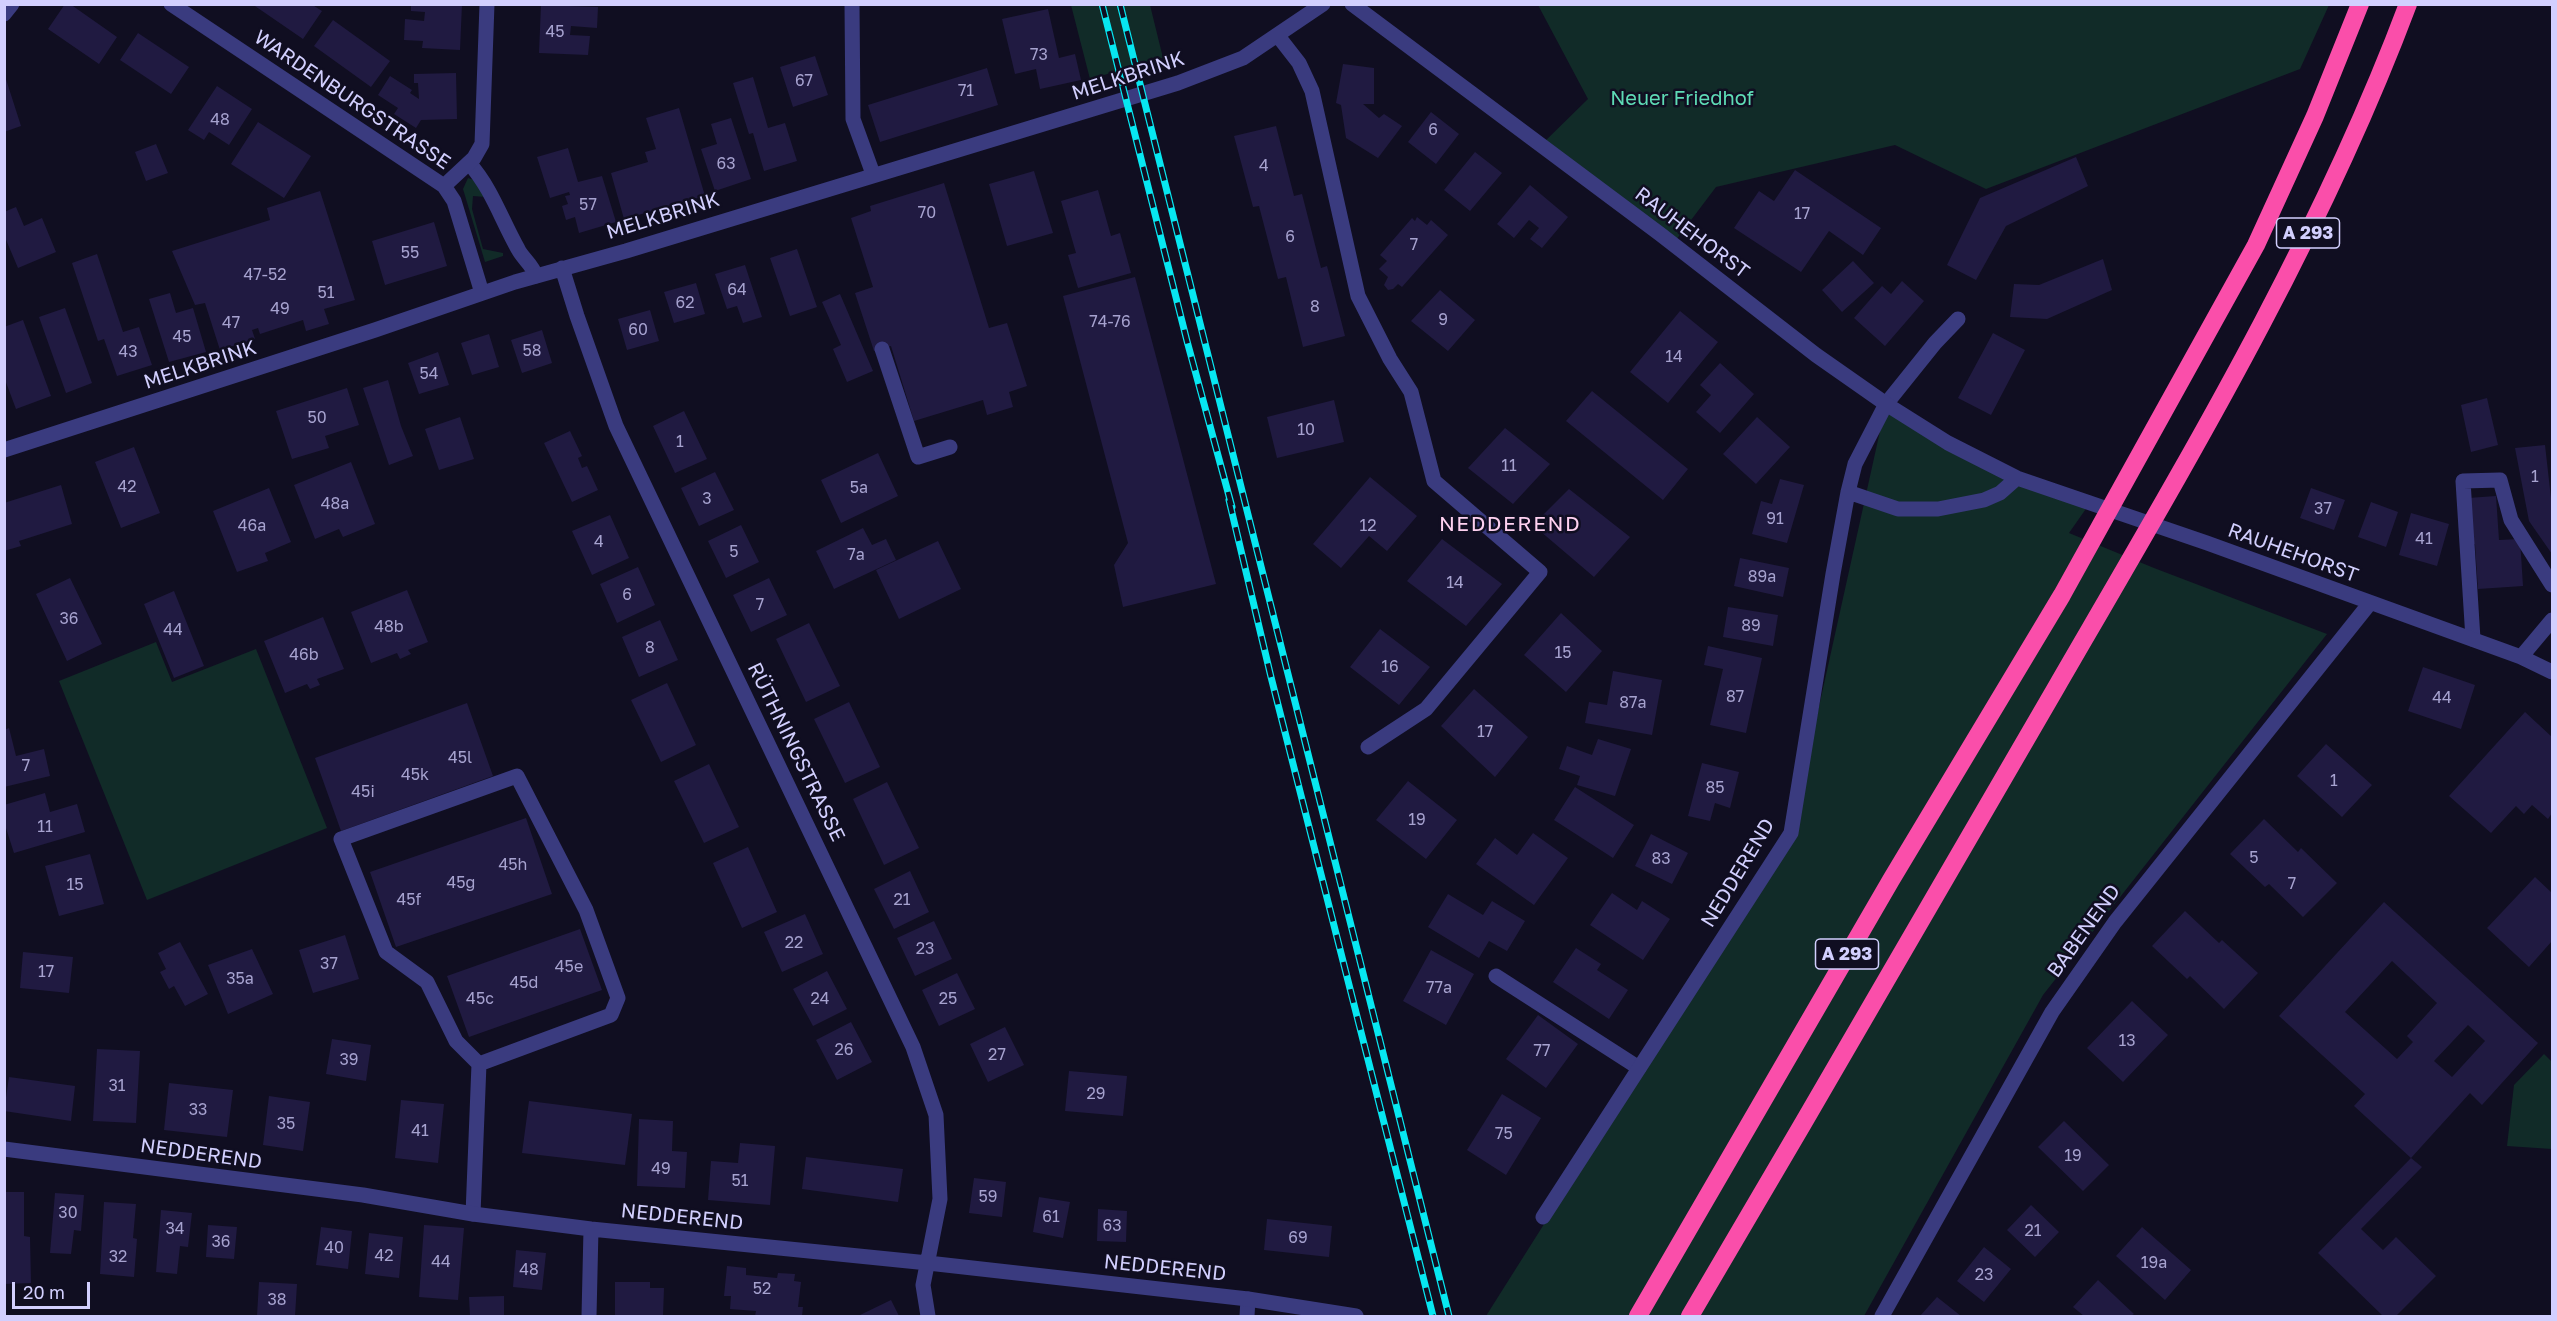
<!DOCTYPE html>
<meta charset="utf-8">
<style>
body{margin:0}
#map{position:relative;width:2557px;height:1321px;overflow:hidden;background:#100e21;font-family:"Golos Text",sans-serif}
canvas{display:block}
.frame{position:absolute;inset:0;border:6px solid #d2cffe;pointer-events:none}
.scale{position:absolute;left:12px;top:1282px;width:78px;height:27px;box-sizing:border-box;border:3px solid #d2cffe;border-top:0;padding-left:8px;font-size:18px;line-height:21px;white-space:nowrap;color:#d2cffe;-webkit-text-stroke:4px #100e21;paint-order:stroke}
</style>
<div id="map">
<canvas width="2557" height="1321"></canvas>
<div class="frame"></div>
<div class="scale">20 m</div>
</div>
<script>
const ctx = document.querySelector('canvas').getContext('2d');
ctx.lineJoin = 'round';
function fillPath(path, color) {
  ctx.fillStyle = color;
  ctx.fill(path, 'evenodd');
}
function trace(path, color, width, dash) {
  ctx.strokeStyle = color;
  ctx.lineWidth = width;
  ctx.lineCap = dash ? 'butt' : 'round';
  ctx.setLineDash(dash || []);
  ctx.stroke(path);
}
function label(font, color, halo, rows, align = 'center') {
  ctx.font = font + ' "Golos Text",sans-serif';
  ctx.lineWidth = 5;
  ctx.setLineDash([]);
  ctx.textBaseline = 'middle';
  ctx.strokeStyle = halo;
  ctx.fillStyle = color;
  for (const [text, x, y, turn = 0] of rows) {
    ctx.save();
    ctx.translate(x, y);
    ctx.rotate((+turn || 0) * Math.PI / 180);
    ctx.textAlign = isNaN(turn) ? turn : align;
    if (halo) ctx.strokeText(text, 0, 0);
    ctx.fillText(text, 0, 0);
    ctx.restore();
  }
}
fillPath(new Path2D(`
 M1071 5H1150L1163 58 1090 79Z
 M1538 5H2329L2300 69 1986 189 1895 145 1716 187 1673 244 1540 146 1588 99Z
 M468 178 477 181 486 197 473 196 472 209 483 249 503 253V256L485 262 463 189Z
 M1886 404 1948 443 2090 503 2069 533 2154 568 2327 634 2043 995 1864 1316H1486L1791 833Z
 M156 642 172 682 256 649 327 828 147 900 59 681Z
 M2544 1054 2552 1062V1149L2507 1146 2514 1085Z`), '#112b28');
fillPath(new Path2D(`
 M65 4H70L117 37 99 64 48 29Z
 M252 4H311L322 11 303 39Z
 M411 4H462L460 50 422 48 423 41 404 40 405 19 424 21 425 12 411 11Z
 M541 5 598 7 597 28 571 26 570 35 590 36 588 55 539 53Z
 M1048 9 1059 58 1075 54 1081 80 1040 89 1036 69 1015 74 1002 19Z
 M333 20 390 61 371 87 314 46Z
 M138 33 189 67 171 94 120 60Z
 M815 56 828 95 793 107 780 67Z
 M1343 64 1374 68V104H1363L1379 118 1384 114 1402 126 1378 158 1346 138 1341 105 1336 103Z
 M987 68 998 105 880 142 868 105Z
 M4 73 21 126 4 132Z
 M456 73 457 119 421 120 416 128 394 114 398 108 378 95 390 76 412 90 410 93 419 99 418 83H414V74Z
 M753 77 768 128 785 123 797 161 764 171 753 133 749 134 733 83Z
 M217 86 252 109 229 145 209 132 204 140 188 130Z
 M679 108 705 196 624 219 611 173 648 162 645 152 656 149 646 118Z
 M1431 112 1459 134 1436 164 1408 142Z
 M731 118 751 179 715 191 701 149 717 144 711 124Z
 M258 122 311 156 284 198 231 164Z
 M1276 126 1294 196 1302 194 1321 268 1327 266 1345 336 1303 347 1286 277 1278 279 1259 206 1253 207 1234 136Z
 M156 144 168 173 146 181 135 152Z
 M568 148 578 182 602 176 616 222 579 233 575 217 566 220 562 206 568 204 565 196 570 195 569 192 550 198 537 157Z
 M1475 152 1502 173 1470 211 1444 190Z
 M2076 157 2088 186 2006 226 1976 280 1947 265 1980 198Z
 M1795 170 1881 228 1863 255 1829 231 1801 272 1734 228 1759 191 1774 201Z
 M1034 171 1053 233 1007 246 989 184Z
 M944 183 989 328 1007 323 1027 386 1009 392 1013 407 987 415 983 400 914 421 891 346 874 351 855 293 873 287 851 218 871 211 870 206Z
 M1530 185 1568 217 1542 248 1530 239 1539 228 1529 220 1514 238 1497 224Z
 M1098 190 1111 236 1120 233 1131 273 1078 288 1068 255 1076 253 1061 201Z
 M320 191 355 300 324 309 329 324 306 331 303 320 260 334 258 328 252 330 255 339 220 350 205 303 195 305 172 251 270 220 267 208Z
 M16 207 24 226 42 218 56 252 18 268 4 235V212Z
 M1417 217 1427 225 1431 220 1448 235 1402 287 1398 284 1393 289 1388 290 1384 285 1388 277 1379 269 1387 261 1380 255 1412 218 1415 221Z
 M434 222 447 266 385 285 372 241Z
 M797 249 817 307 790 316 770 258Z
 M97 254 123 332 139 327 152 365 117 376 104 339 98 341 72 263Z
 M2103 259 2112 290 2047 319 2010 317 2014 284 2039 285Z
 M1853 261 1874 283 1842 312 1822 290Z
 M745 265 762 317 743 323 737 306 727 309 715 274Z
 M1135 277 1216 584 1123 607 1114 565 1128 543 1063 296Z
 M1902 281 1924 301 1885 346 1854 318 1882 286 1891 294Z
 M696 283 705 314 674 323 664 292Z
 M1440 290 1475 320 1448 351 1411 321Z
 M170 293 176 313 193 308 206 352 169 362 149 299Z
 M840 294 873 371 847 382 833 349 841 345 822 302Z
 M65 308 92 383 66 393 39 317Z
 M650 310 659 341 627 350 618 319Z
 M1680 311 1718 342 1668 403 1630 372Z
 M23 320 51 396 16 409 4 377V327Z
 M542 330 552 363 522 373 511 340Z
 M1993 333 2025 350 1991 415 1958 398Z
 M489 334 499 367 472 375 461 343Z
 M438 352 449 385 419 394 408 363Z
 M1720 363 1754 394 1720 433 1696 412 1711 395 1700 385Z
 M388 380 401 426 413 456 389 465 363 388Z
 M347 388 359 425 325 436 329 448 292 459 276 411Z
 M1592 391 1688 469 1663 500 1566 421Z
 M2487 398 2498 445 2471 452 2461 405Z
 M1334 400 1344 442 1277 458 1267 417Z
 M684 411 707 459 675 473 653 426Z
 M460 417 474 459 439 470 425 429Z
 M1757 417 1790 447 1756 484 1723 454Z
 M1505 428 1550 464 1513 504 1468 468Z
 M570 431 582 456 578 458 582 468 587 466 598 490 572 502 544 443Z
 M2545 445 2552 507V554L2529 521 2515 448Z
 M134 447 160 513 121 528 95 462Z
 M878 453 898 496 841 523 821 480Z
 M351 462 375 524 343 537 339 529 315 539 294 485Z
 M715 472 734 510 699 526 681 488Z
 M1370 477 1417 516 1387 551 1369 536 1341 568 1313 544Z
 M1780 479 1804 485 1787 543 1752 534 1761 501 1772 504Z
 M61 485 72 524 19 541 21 546 4 551V503Z
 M269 488 291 542 265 553 268 561 237 572 213 511Z
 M2311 488 2345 500 2334 530 2300 518Z
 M1569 489 1630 537 1594 577 1533 525Z
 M2496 496 2499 540 2520 539 2523 586 2478 589 2475 544H2471L2468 498Z
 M2371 502 2398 512 2386 547 2358 537Z
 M2411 513 2449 524 2437 566 2399 555Z
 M610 515 629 558 592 575 572 531Z
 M741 525 759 562 726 578 708 541Z
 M863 528 872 545 886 539 896 560 834 589 816 551Z
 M1442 539 1502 584 1466 626 1407 581Z
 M938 541 961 589 899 619 876 570Z
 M1740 558 1789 568 1783 597 1734 586Z
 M638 567 655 605 617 623 600 584Z
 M70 578 102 644 67 661 36 594Z
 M769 578 787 615 751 632 733 595Z
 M407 590 428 642 408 650 411 654 400 659 397 653 371 663 351 612Z
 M174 591 204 666 174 678 144 604Z
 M1728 607 1778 615 1773 646 1723 637Z
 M1561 613 1602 651 1566 692 1524 655Z
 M323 617 344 669 317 679 320 685 310 689 307 684 285 693 264 641Z
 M660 620 678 660 639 677 622 637Z
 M809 623 840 686 806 702 776 639Z
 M1380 629 1430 667 1399 705 1350 667Z
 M1708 646 1762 658 1746 733 1710 725 1723 669 1704 665Z
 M2423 667 2475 685 2461 729 2408 711Z
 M1613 671 1662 680 1652 735 1585 723 1589 702 1607 705Z
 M667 683 696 745 661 762 631 700Z
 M1474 689 1528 737 1495 777 1441 726Z
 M849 702 880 767 845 783 814 719Z
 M467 703 493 776 341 831 315 758Z
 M2525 712 2552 737V813L2548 819 2532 805 2524 814 2516 806 2491 833 2449 796Z
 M9 728 16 756 44 749 50 776 4 787V730Z
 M1598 739 1631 749 1615 796 1577 785 1580 776 1559 769 1567 746 1592 755Z
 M2326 744 2372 785 2342 817 2297 776Z
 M1702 763 1739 772 1730 808 1715 803 1710 821 1688 816Z
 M709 764 739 827 704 843 674 781Z
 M1408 781 1457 820 1426 859 1376 820Z
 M887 782 919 848 884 865 853 799Z
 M1575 787 1634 825 1613 858 1554 820Z
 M45 793 50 812 77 804 85 832 14 853 4 822V805Z
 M526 818 552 894 396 947 370 872Z
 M2264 819 2298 852 2301 848 2337 883 2303 917 2269 884 2265 887 2230 854Z
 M1533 833 1568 858 1534 905 1476 864 1495 838 1517 855Z
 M1651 834 1688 853 1672 884 1635 866Z
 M748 847 777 912 742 928 713 863Z
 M90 854 104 904 59 916 45 866Z
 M910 871 929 912 894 929 874 889Z
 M2535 877 2552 893V941L2529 967 2487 928Z
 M1612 893 1637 910 1642 901 1670 919 1643 960 1590 925Z
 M1448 894 1483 915 1492 901 1525 921 1507 951 1489 941 1479 958 1428 927Z
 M2384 902 2538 1043 2482 1105 2470 1093 2411 1158 2422 1167 2361 1229 2383 1250 2396 1237 2436 1276 2396 1316H2383L2318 1253 2411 1158 2354 1106 2365 1094 2279 1016ZM2392 961 2437 1003 2407 1036 2413 1042 2397 1059 2345 1012ZM2468 1025 2485 1041 2452 1077 2434 1061Z
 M2185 911 2219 943 2222 940 2258 973 2224 1009 2190 976 2187 979 2152 946Z
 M805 914 823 954 782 972 764 932Z
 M934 921 952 959 915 976 897 938Z
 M580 929 602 990 469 1037 447 976Z
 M345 935 359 979 313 993 299 950Z
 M180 942 208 994 185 1006 174 986 169 989 160 972 166 969 158 953Z
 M1576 948 1601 964 1597 970 1628 990 1609 1019 1553 982Z
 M252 949 273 994 228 1014 208 965Z
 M1431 950 1474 974 1446 1025 1403 1001Z
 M23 952 73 957 69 993 20 988Z
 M827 971 847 1009 813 1026 793 989Z
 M957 973 975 1009 939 1026 922 990Z
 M2132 1001 2168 1035 2123 1082 2087 1048Z
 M1538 1015 1578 1044 1546 1088 1506 1059Z
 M851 1022 872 1062 837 1080 816 1040Z
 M1005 1027 1024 1065 988 1082 970 1044Z
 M332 1039 371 1045 366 1081 326 1074Z
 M97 1049 140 1051 136 1123 93 1121Z
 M1069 1071 1127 1076 1123 1116 1065 1111Z
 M9 1077 75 1086 71 1121 4 1111Z
 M169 1083 233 1090 227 1137 164 1130Z
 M1502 1094 1541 1118 1506 1175 1467 1150Z
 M269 1096 310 1102 303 1151 263 1145Z
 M401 1100 444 1104 438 1163 395 1158Z
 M529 1101 632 1114 625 1165 522 1153Z
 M639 1119 673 1121 672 1151 687 1152 685 1188 637 1186Z
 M2064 1121 2109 1165 2083 1191 2038 1147Z
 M740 1143 775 1146 770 1205 708 1200 711 1161 738 1163Z
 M806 1157 903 1169 898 1202 802 1189Z
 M974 1178 1006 1182 1002 1217 969 1213Z
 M4 1192H24V1236L30 1237 31 1283 4 1284Z
 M55 1193 84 1195 81 1231 74 1230 71 1254 50 1253Z
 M1039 1197 1070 1202 1063 1238 1033 1232Z
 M104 1202 136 1204 133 1238 137 1239 134 1277 100 1274Z
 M2031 1205 2059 1232 2035 1257 2007 1230Z
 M1098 1209 1127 1211 1126 1242 1097 1241Z
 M161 1210 192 1213 188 1247 180 1246 177 1274 156 1272Z
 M1267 1219 1332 1226 1329 1257 1264 1250Z
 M208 1225 237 1227 234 1259 206 1257Z
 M424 1225 464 1228 458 1300 419 1297Z
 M321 1227 352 1231 348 1269 316 1265Z
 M2142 1227 2191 1270 2165 1300 2116 1256Z
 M369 1233 403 1237 399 1278 365 1274Z
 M1984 1247 2011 1269 1984 1302 1957 1281Z
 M516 1250 546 1253 542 1290 513 1287Z
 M727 1266 746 1268V1275L777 1278 778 1273 795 1274 794 1281 801 1282 798 1307H803L802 1316H755L756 1311 730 1309 731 1296H724Z
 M2098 1280 2134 1314 2131 1316H2084L2073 1307Z
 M259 1282 297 1284 295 1316H257Z
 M615 1282H650V1288H664L663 1316H615Z
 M504 1296V1316H470L469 1297Z
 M1937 1297 1961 1316H1920Z
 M891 1300 899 1316H858Z`), '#201a41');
trace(new Path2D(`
 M469 163C492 189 501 219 518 249 523 259 532 264 536 276
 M882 349 918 457 950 447
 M1886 404 1935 343 1958 319
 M2473 639 2463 481 2500 480 2511 520 2552 585
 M1496 976 1639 1068
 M473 1214 479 1064 456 1041 427 982 386 952 341 839 517 776 586 910 618 998 611 1015 479 1064
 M1247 1316 1248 1299`), '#3a3b7f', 15);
trace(new Path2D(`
 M171 4 444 186 454 201 482 293
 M852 4 853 119 873 174
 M1352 4 1660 234 1816 355 1886 404 1948 443 2017 478 2207 543 2521 657 2552 672
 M4 14 12 4
 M1278 36 1299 63 1312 91 1358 296 1390 359 1411 392 1434 481 1540 572 1426 709 1368 747
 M444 186 474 158 482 144 487 4
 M562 268 577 316 616 426 913 1047 936 1115 940 1199 923 1285 928 1316
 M4 450 375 330 515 282 626 251 1178 83 1243 58 1323 4
 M1848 492 1898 509H1938L1984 500 2000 493 2017 478
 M2521 657 2552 620
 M4 1149 363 1195 473 1214 591 1229 928 1263 1248 1299 1356 1316
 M1543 1217 1791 833 1833 574 1848 492 1855 464 1886 404
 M589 1316 591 1229
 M1882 1316 2052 1012 2115 922 2370 603`), '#3a3b7f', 15);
trace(new Path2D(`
 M1638 1316 1891 880 2062 595 2256 245 2315 116 2360 4
 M1690 1316C1814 1107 1934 896 2057 686 2185 465 2318 244 2408 4`), '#fa4eaa', 18);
const rail = new Path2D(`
 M1102 4 1187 341 1232 507
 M1120 4 1449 1316
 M1229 500 1271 677 1433 1316`);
trace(rail, '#07e7f1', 7);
trace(rail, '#100e21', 4.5, [14]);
label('16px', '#a6a2cf', null, [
 ["45",555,32],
 ["73",1039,55],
 ["67",804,81],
 ["71",966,91],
 ["48",220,120],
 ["6",1433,130],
 ["63",726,164],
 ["4",1264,166],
 ["57",588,205],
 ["70",927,213],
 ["17",1802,214],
 ["6",1290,237],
 ["7",1414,245],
 ["55",410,253],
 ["47-52",265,275],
 ["64",737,290],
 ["51",326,293],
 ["62",685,303],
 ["8",1315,307],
 ["49",280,309],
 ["9",1443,320],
 ["74-76",1110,322],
 ["47",231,323],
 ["60",638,330],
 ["45",182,337],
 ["58",532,351],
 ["43",128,352],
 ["14",1674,357],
 ["54",429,374],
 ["50",317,418],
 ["10",1306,430],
 ["1",680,442],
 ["11",1509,466],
 ["1",2535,477],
 ["42",127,487],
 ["5a",859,488],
 ["3",707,499],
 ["48a",335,504],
 ["37",2323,509],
 ["91",1775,519],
 ["46a",252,526],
 ["12",1368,526],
 ["41",2424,539],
 ["4",599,542],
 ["5",734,552],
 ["7a",856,555],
 ["89a",1762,577],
 ["14",1455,583],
 ["6",627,595],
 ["7",760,605],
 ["36",69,619],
 ["89",1751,626],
 ["48b",389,627],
 ["44",173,630],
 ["8",650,648],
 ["15",1563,653],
 ["46b",304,655],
 ["16",1390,667],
 ["87",1735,697],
 ["44",2442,698],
 ["87a",1633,703],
 ["17",1485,732],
 ["45l",460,758],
 ["7",26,766],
 ["45k",415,775],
 ["1",2334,781],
 ["85",1715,788],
 ["45i",363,792],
 ["19",1417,820],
 ["11",45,827],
 ["5",2254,858],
 ["83",1661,859],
 ["45h",513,865],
 ["45g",461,883],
 ["7",2292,884],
 ["15",75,885],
 ["45f",409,900],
 ["21",902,900],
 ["22",794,943],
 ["23",925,949],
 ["37",329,964],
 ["45e",569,967],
 ["17",46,972],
 ["35a",240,979],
 ["45d",524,983],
 ["77a",1439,988],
 ["45c",480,999],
 ["24",820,999],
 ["25",948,999],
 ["13",2127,1041],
 ["26",844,1050],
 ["77",1542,1051],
 ["27",997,1055],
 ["39",349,1060],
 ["31",117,1086],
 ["29",1096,1094],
 ["33",198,1110],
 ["35",286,1124],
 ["41",420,1131],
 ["75",1504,1134],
 ["19",2073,1156],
 ["49",661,1169],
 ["51",740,1181],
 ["59",988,1197],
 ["30",68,1213],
 ["61",1051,1217],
 ["63",1112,1226],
 ["34",175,1229],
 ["21",2033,1231],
 ["69",1298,1238],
 ["36",221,1242],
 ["40",334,1248],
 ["42",384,1256],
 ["32",118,1257],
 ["44",441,1262],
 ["19a",2154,1263],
 ["48",529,1270],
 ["23",1984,1275],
 ["52",762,1289],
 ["38",277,1300]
]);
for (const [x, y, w] of [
 [2308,233,63],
 [1847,954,63]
]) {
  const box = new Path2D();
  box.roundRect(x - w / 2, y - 15, w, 30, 4.5);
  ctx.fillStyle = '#100e21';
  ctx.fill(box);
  trace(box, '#d2cffe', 1.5);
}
label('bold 18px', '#d2cffe', null, [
 ["A 293",2308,233],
 ["A 293",1847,954]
]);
label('20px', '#d2cffe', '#100e21', [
 ["MELKBRINK",1128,76,-18],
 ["WARDENBURGSTRASSE",352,100,34],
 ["MELKBRINK",663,216,-17],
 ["RAUHEHORST",1692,233,37],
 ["MELKBRINK",200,365,-18],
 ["RAUHEHORST",2293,553,20],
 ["RÜTHNINGSTRASSE",796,752,64],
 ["NEDDEREND",1738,873,-59],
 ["BABENEND",2084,931,-54],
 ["NEDDEREND",201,1154,8],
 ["NEDDEREND",682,1217,6],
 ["NEDDEREND",1165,1268,6]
]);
label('20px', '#5edbb5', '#100e21', [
 ["Neuer Friedhof",1682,99]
]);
ctx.letterSpacing = '1.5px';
label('21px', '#fed1f0', '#100e21', [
 ["NEDDEREND",1510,524]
]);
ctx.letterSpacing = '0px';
</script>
